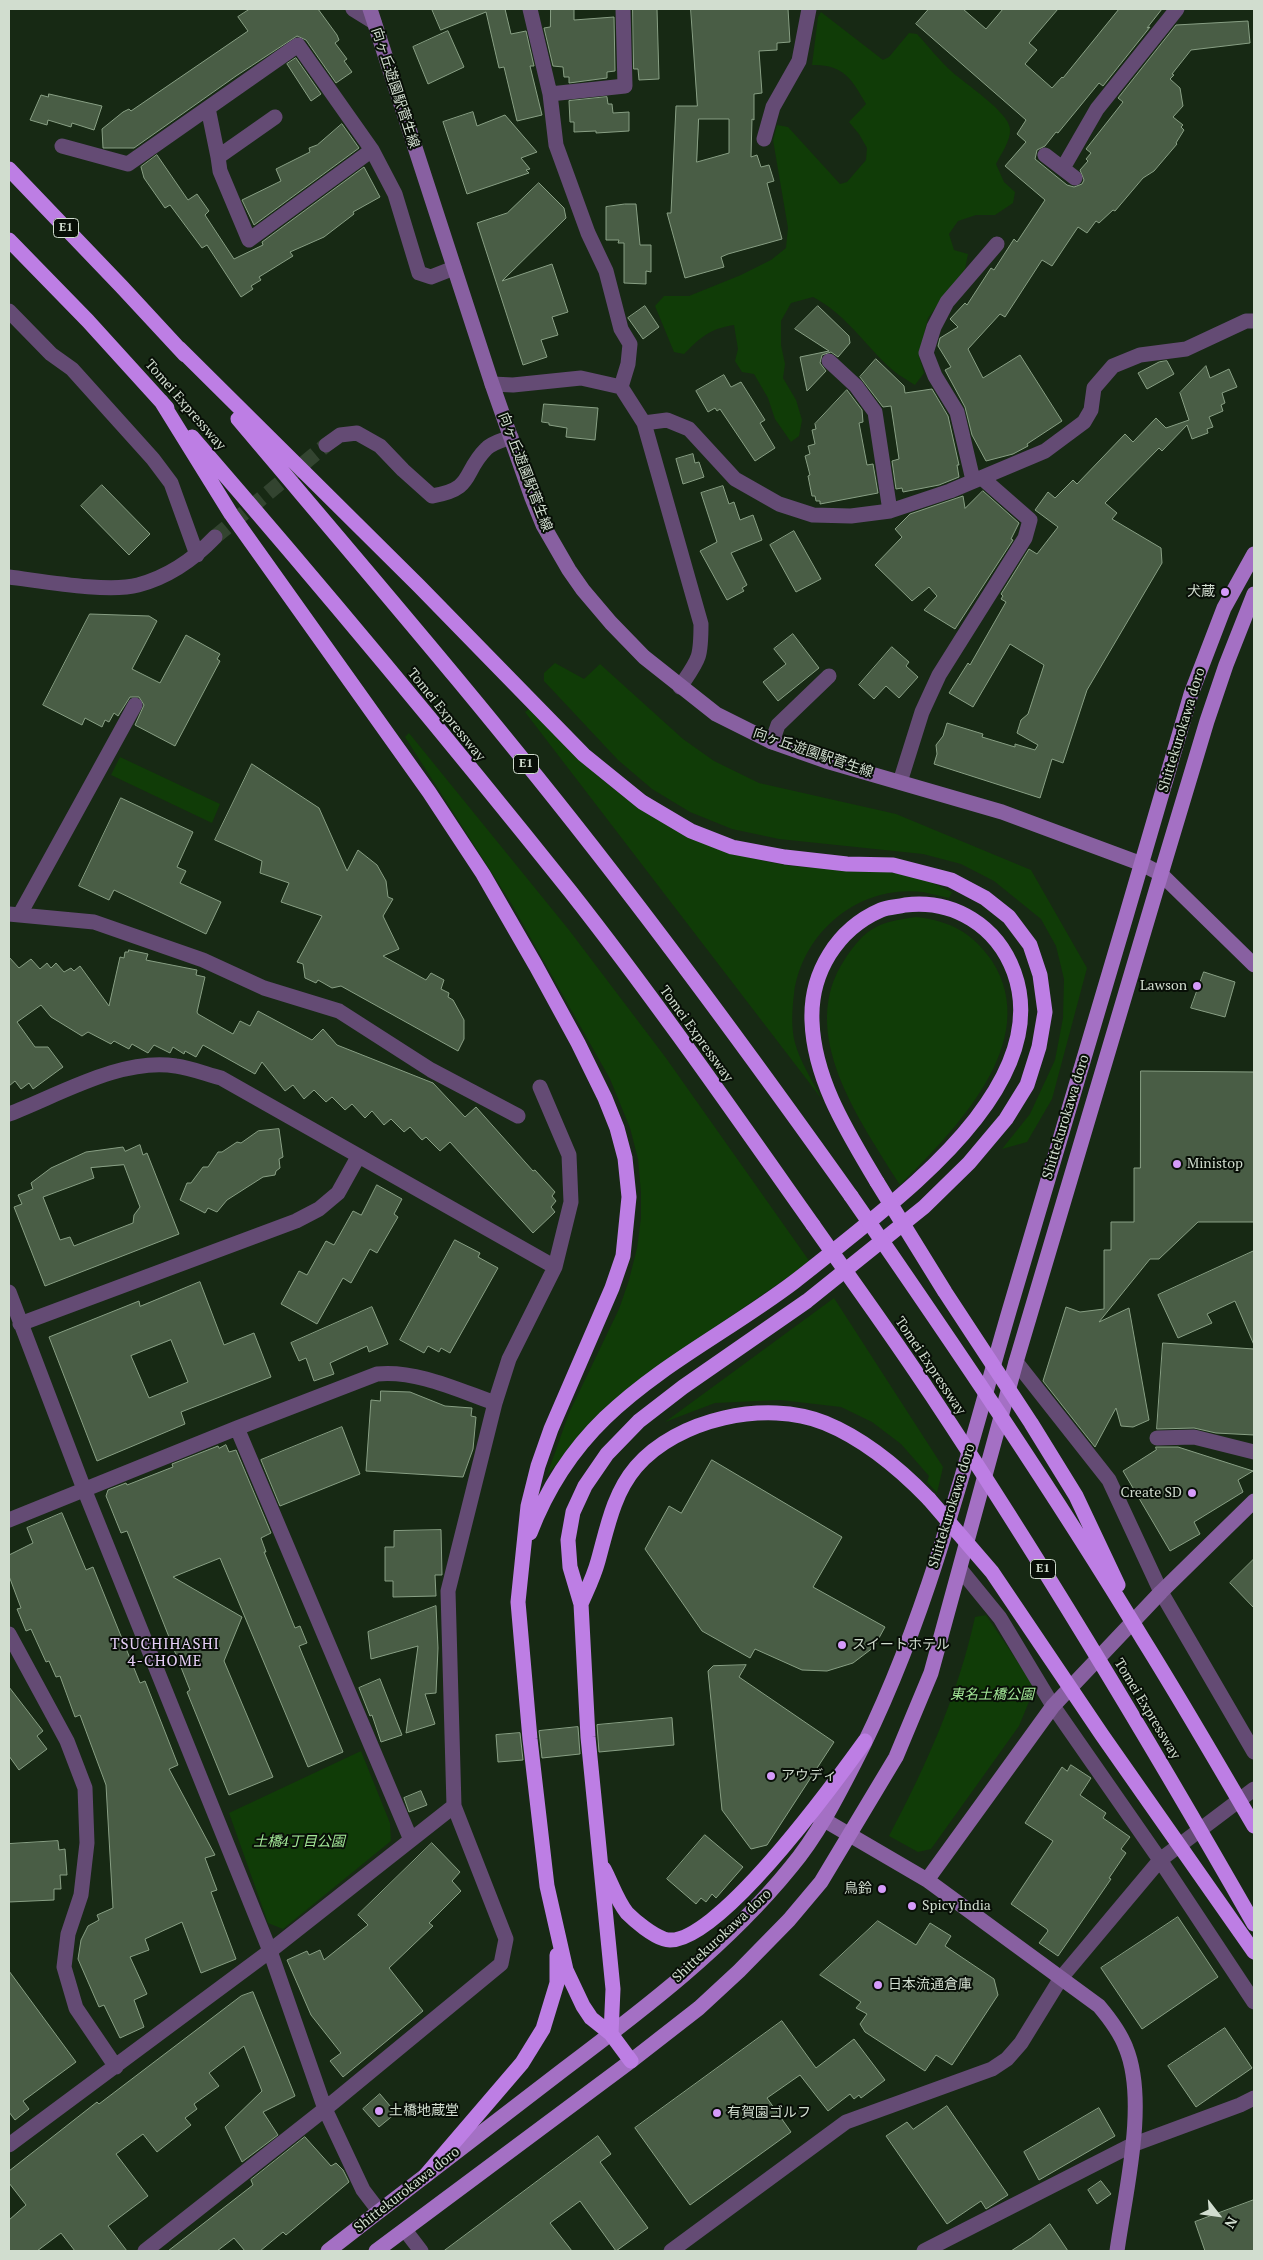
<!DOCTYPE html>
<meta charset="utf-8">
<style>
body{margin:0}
#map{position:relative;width:1263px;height:2260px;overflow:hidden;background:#172914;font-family:"PT Serif",serif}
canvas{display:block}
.frame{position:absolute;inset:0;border:10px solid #d1ddcf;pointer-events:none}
.north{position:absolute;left:1193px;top:2190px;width:50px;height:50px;-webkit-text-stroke:4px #080f07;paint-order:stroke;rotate:120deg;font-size:14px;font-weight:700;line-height:20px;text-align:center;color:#d1ddcf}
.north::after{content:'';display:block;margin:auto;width:18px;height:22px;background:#d1ddcf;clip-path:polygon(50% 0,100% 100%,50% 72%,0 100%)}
</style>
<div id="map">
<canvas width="1263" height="2260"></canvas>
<div class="frame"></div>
<div class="north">N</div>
</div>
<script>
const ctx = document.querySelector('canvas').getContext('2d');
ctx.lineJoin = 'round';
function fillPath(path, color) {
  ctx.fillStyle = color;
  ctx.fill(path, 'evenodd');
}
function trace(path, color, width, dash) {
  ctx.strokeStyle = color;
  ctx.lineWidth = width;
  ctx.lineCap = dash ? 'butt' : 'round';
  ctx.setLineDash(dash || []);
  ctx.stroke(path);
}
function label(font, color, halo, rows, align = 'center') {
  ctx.font = font + ' "PT Serif","Noto Sans JP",serif';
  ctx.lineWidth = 4;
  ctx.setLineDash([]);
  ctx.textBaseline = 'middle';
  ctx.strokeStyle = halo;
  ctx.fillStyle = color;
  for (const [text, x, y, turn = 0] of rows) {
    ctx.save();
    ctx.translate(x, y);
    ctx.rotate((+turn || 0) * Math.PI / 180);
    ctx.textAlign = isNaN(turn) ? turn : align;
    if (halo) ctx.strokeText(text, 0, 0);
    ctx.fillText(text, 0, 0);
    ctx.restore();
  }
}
fillPath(new Path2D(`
 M821 12 883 60 889 57 909 33 917 34C928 46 939 60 951 71 964 83 1009 112 1010 129 1011 140 1001 154 996 164L1004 182 1015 192 1013 203 995 215H976L958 221 949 234 954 250 968 254 965 269 928 318 919 356 924 373 915 385C904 378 893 372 884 362 861 339 842 312 813 297L791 303 781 321V345L785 364 783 378 796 400 802 420 799 436 791 442 775 419 768 398 754 374 742 372 735 361 738 349 734 325C709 329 701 337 684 354L674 352 655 306 664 296H689L741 275 771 260 786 248 788 228 773 140 777 125 788 127 840 184 847 182 866 160 867 148 859 134 849 122 866 104C852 79 843 64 812 65L818 17Z
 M555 663 584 679 600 664 683 739 714 761 759 783 896 814 1031 870 1087 968 1052 1099 1027 1142 1002 1149 1030 1114 1055 1060 1063 1018 1064 979 1056 946 1041 919 994 881 961 864 923 854 779 839 732 829 690 812 652 789 618 760 544 681V673Z
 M529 709C553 733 577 758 603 780 655 824 718 854 785 865 830 872 880 865 924 880 934 883 943 888 952 892L949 898C940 896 931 894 923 892 859 884 802 932 794 994 792 1010 791 1028 795 1043 800 1062 813 1081 821 1098L525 712Z
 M409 733 569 930 666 1058 810 1262 641 1378 610 1404 547 1475 569 1413 619 1309 629 1280 637 1248 641 1218V1193L638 1159 630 1128 610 1079 511 903 405 737Z
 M120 757 220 804 212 823 111 775Z
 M916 917C950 921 972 932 992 961 1044 1042 953 1132 900 1185 861 1122 795 1033 845 959 866 927 879 922 916 917Z
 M834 1298 943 1467 937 1493 927 1482 929 1476 901 1444 872 1422 841 1407 780 1400 715 1403 665 1422Z
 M986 1615 1035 1687 1019 1726 931 1849 918 1852 889 1836C926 1766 958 1695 975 1617Z
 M361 1751 390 1823 391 1841 283 1929 268 1923 229 1813Z`), '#103c07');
const building = new Path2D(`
 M250 9H318L337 35 339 40 335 43 347 59 344 61 352 72 336 83 306 40 297 36 236 76 134 148H103L102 129 123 112 129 109 131 111 248 31 238 17Z
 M432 9H505L511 34 526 31 534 66H530L542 115 517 121 504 67 499 68 486 12 441 30Z
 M551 9H574V20L614 17 615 71 607 72V78L569 83V77H564L563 67 553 66 544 28 550 27Z
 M633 9H657L659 79 639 80 638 69H634Z
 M691 9H788L790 42 777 43V50L759 51 762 93 754 94V120L752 119 751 157 757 155 761 167 769 165 774 181 767 183 782 239 728 254 721 257 724 267 685 278 667 213H671L676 106H697ZM699 119H729V153L697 162Z
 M929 9H963L986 29 1003 9H1058L1029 43 1037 50 1025 64 1052 88 1062 77 1063 78 1119 9H1162L1147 28 1150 27 1103 86 1099 83 1058 133 1056 132 1045 146 1037 150 1035 159 1067 185 1074 187 1082 184 1084 180 1080 170 1088 161 1086 159 1091 153 1086 149 1123 102 1118 98 1176 25 1248 21 1250 43 1191 50 1172 74 1174 75 1170 79 1180 88 1183 106 1173 117 1183 125 1181 127 1184 130 1176 143 1177 144 1154 171 1143 178 1115 211 1113 210 1099 223 1096 221 1087 233 1078 227 1052 266 1042 260 1005 317 1000 314 968 349 983 378 1020 355 1062 421 1027 444 1028 446 1013 454 986 461 972 435 965 407 945 370 951 367 938 346 940 338 958 327 950 319 965 303 967 305 991 268 994 270 1014 239 1017 242 1045 200 1005 166 1026 142 1017 134 1026 120 916 24Z
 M448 31 464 67 428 84 413 47Z
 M296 58 321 94 311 101 287 64Z
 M49 94 102 106 94 130 72 123 71 127 48 120 47 125 30 120 41 95 48 97Z
 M607 97 608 104H612L613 113 629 112V131L596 133V131L574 132V122H570L569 101Z
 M473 112 477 126 505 115 537 152 521 158 530 169 526 170 529 173 467 194 443 122Z
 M342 124 359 148 254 225 242 200 281 181 276 169 310 152 309 148 317 145Z
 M157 155 188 200 197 194 209 211 205 215 234 259 263 245 262 242 364 167 380 197 353 212 354 214 324 237 290 252 293 256 259 277 261 280 251 286 253 289 241 297 207 245 202 248 170 205 165 208 144 178 141 167Z
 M539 183 564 208 566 218 502 281 552 264 568 312 552 317 558 335 541 340 547 357 523 365 477 223 507 213Z
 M625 204H636L640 245H651V272L646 271V284L624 283V243H618L619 240H606V207Z
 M645 306 659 327 643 339 628 318Z
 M818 306 849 336 850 343 838 357 831 352 822 355 820 363 826 371 807 391 800 357 829 351 795 329Z
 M876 359 904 386 905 393 932 389 948 416 959 465H957L959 477 939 485 903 492 902 488 896 489 892 461 899 459 891 406 883 407 860 377Z
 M1167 361 1174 374 1147 389 1138 373 1159 362Z
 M1206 366 1210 378 1229 369 1237 387 1222 393 1225 403 1221 405 1223 411 1209 417 1213 427 1207 429 1208 433 1192 439 1187 425 1162 451 1159 448 1105 503 1117 513 1112 519 1161 548 1162 563 1087 690 1063 763 1052 759 1040 798 934 764 937 754 936 745 943 736 947 723 983 734 982 737 1015 747V744L1035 750 1038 745 1017 733 1021 720 1028 714 1044 665 1010 644 973 707 949 693 968 663 970 665 1006 602 1001 599 1003 596 1001 594 1029 549 1037 554 1058 527 1035 510 1048 492 1055 498 1073 480 1077 484 1125 434 1133 442 1156 418 1166 428 1189 420 1180 393Z
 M724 375 731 387 741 382 765 420 760 423 775 448 755 461 720 409 717 411 715 408 708 412 696 391Z
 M847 390 862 410 863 422 859 423 867 465 873 464 878 493 820 504V501H816L815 496H812L808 476 810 475 805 456 810 454 808 446 815 444 812 430 816 429 815 424Z
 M544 404 598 408 595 440 566 437 567 428 549 425V423L542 422Z
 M693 454 695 463 699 462 704 477 683 484 676 459Z
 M102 485 150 534 129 555 81 506Z
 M723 486 729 504 734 502 740 520 753 515 762 540 731 553 747 585 742 588 744 591 727 600 700 551 717 542 701 493Z
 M983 491 1019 523 1011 539 1013 540 955 629 924 610 937 596 929 587 912 601 875 565 902 537 895 529 910 514 963 496 965 508Z
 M794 531 821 579 796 592 770 545Z
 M90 614 149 616 157 621 132 669 160 683 186 635 220 654 217 659 220 661 175 746 135 725 144 705 139 697H130L118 716 114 713 109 722 105 720 102 727 85 718 82 725 43 705Z
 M793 634 819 668 778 701 763 682 786 664 774 649Z
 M892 647 909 662 906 666 918 677 899 698 886 686 874 699 859 685Z
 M252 764 319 808 347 871 358 850 377 865 386 881 388 897 393 899 383 916 399 949 383 956 426 980 431 973 444 980 441 989 449 993 448 997 453 1000 464 1020V1039L458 1051 341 986 332 988 318 980 316 983 305 978 303 964 297 962 322 916 281 902 289 883 260 873 262 861 215 840Z
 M121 798 193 832 177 867 186 871 180 883 221 902 206 934 114 890 109 900 79 886Z
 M129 950 148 954 146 960 197 970 196 975 205 977 197 1012 198 1014 233 1034 240 1021 250 1026 258 1011 312 1040 323 1029 337 1045 433 1083 465 1117 476 1107 533 1171 535 1170 555 1192 552 1196 556 1201 551 1207 555 1212 533 1233 450 1142 440 1151 426 1137 422 1140 410 1127 404 1132 391 1119 384 1125 372 1111 365 1118 352 1104 345 1110 332 1097 326 1102 314 1090 304 1099 293 1085 285 1091 262 1062 255 1074 203 1045 196 1057 185 1051 184 1054 173 1047 170 1053 154 1045 148 1053 132 1044 129 1049 114 1041 111 1044 88 1032 82 1036 51 1017 41 1005 17 1022 35 1047H48L63 1067 33 1089 29 1083 21 1089 15 1081 9 1086V957L19 968 31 959 40 969 47 963 51 968 56 963 64 972 71 968 74 971 80 966 109 1006 120 957 124 958 125 952H128Z
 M1204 972 1235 982 1225 1017 1191 1008Z
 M1141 1071 1254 1072V1222H1198L1159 1259H1150L1099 1322 1129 1308 1149 1420 1133 1427 1121 1426 1116 1408 1095 1447 1043 1381 1066 1307 1080 1312 1104 1309V1250H1111V1222H1134V1168H1140Z
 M279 1129 283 1157 279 1159 280 1168 276 1171 275 1175 263 1177 227 1200 217 1212 208 1208 205 1213 180 1200 187 1183H191L203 1167H208L218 1152H222L237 1142 241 1143 258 1131Z
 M140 1145 143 1155 147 1153 179 1234 45 1286 14 1207 22 1204 18 1195 33 1189 31 1183 51 1168 86 1152 123 1147 125 1151ZM124 1165 140 1207 134 1215 133 1223 74 1246 70 1237 60 1240 43 1197 94 1178 91 1168Z
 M377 1185 402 1199 394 1214 398 1217 377 1253 370 1249 351 1283 343 1278 317 1324 281 1304 299 1271 307 1275 326 1241 334 1245 353 1211 361 1215Z
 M455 1240 480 1253 478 1257 498 1268 450 1353 441 1348 439 1352 428 1346 424 1353 400 1340Z
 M1254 1251V1345L1235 1301 1207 1314 1212 1323 1178 1338 1158 1295Z
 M200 1282 224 1345 254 1333 271 1377 181 1412 185 1424 97 1461 49 1337 139 1301 140 1306ZM171 1340 188 1382 149 1398 131 1356Z
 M372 1307 388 1344 369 1352 367 1346 330 1363 334 1374 314 1381 306 1358 299 1361 291 1343Z
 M1163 1343 1254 1349V1435L1216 1433 1194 1428 1157 1429Z
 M381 1391 410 1392 445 1406 472 1408 471 1416 476 1417 473 1449 463 1477 366 1471 371 1400 380 1401Z
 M342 1427 360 1474 280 1506 261 1460Z
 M226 1445 229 1452 236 1450 271 1533 261 1538 266 1552H264L295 1628 300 1626 307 1643 299 1646 343 1752 308 1767 220 1558 173 1577 242 1617 224 1661 273 1777 229 1795 187 1692 190 1690 127 1531 121 1533 106 1496 108 1490 126 1483 127 1485 173 1467 172 1464 218 1446 219 1448Z
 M1156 1447H1178L1253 1471 1238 1480 1243 1492 1194 1522 1200 1534 1170 1551 1123 1471 1156 1450Z
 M712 1460 842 1537 813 1587 885 1627 874 1647 853 1663 827 1671 802 1670 755 1649 750 1658 702 1631 645 1549 669 1506 681 1513Z
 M62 1513 86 1570 93 1567 140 1683 145 1681 178 1765 169 1769 215 1855 205 1858 217 1890 211 1892 236 1959 201 1973 182 1922 145 1939 149 1950 130 1957 147 1994 134 2000 144 2027 120 2038 104 2005 99 2007 78 1959 81 1940 88 1926 99 1920 97 1915 113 1908 106 1785 80 1715 75 1717 60 1676 56 1677 49 1661 46 1662 31 1629 26 1631 17 1609 21 1608 9 1576V1555L33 1543 27 1528Z
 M441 1530 442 1575H435L436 1596 393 1597V1581H385V1547H394V1531Z
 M1254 1559V1608L1230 1583Z
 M436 1606 438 1648 436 1693 425 1694 435 1724 406 1733 418 1646 371 1659 368 1632Z
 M746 1665 739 1677 834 1742 767 1845 751 1849 722 1810 708 1671 713 1666Z
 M380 1679 402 1735 381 1742 372 1715 370 1716 359 1688Z
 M9 1687 43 1731 37 1736 47 1749 19 1770 9 1756Z
 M672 1718 674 1745 599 1752 597 1725Z
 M578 1727 580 1754 542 1758 539 1731Z
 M520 1733 523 1760 498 1762 496 1735Z
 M1071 1765 1091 1778 1080 1795 1106 1813 1103 1818 1130 1837 1121 1849 1126 1853 1109 1878 1111 1879 1058 1956 1039 1943 1048 1931 1047 1929 1011 1904 1053 1841 1025 1823 1062 1767 1067 1771Z
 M421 1791 427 1805 409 1812 404 1798Z
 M705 1835 743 1867 716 1898 712 1894 706 1902 701 1898 696 1904 667 1879Z
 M58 1841 59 1850 65 1849 67 1875H60L61 1889H54V1900L9 1902V1844Z
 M432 1843 460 1872 452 1881 461 1891 429 1923 433 1926 389 1968 423 2011 343 2077 330 2061 341 2053 311 2015 287 1960 307 1951 309 1955 320 1950 324 1960 368 1925 358 1915Z
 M1178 1917 1218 1977 1142 2029 1101 1968Z
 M878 1921 916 1945 930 1923 951 1936 945 1946 994 1979 998 1995 952 2065 936 2055 925 2071 865 2032 860 2024 867 2014 856 2008 861 2002 820 1975Z
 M9 1971 76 2062 23 2101 29 2109 15 2120 9 2112Z
 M253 1992 295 2096 263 2112 278 2135 242 2162 225 2127 262 2091 244 2046 209 2073 219 2086 194 2104 197 2109 185 2118 191 2125 157 2152 143 2134 116 2154 148 2196 108 2226 127 2251H75L61 2233 37 2251H9V2220L26 2205 9 2183V2171L97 2102 99 2104 241 1996Z
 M782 2021 816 2068 854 2039 885 2080 861 2098 859 2095 854 2099 850 2094 828 2111 800 2075 767 2098 791 2132 690 2205 635 2128Z
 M1225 2028 1252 2068 1196 2107 1168 2066Z
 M380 2094 396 2113 379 2127 363 2109Z
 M947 2106 1008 2195 986 2209 981 2201 947 2224 886 2136 907 2122 913 2129Z
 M1099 2108 1115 2136 1039 2180 1024 2152Z
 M598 2136 611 2154 600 2162 648 2228 616 2251 580 2201 550 2223 572 2251H444Z
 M305 2137 331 2166 336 2163 343 2170 349 2182 286 2235 283 2232 260 2251H245L234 2238 217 2251H168L253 2185 251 2180Z
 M1101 2181 1111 2194 1097 2204 1088 2190Z
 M1254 2200V2251H1205L1195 2222Z
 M1050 2224 1068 2251H1011L1031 2238Z`);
fillPath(building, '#495d45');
trace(building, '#889f84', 1);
trace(new Path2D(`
 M215 537 326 445`), '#334430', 15, [15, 8]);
trace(new Path2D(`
 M353 9 374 22
 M530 9 550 94 556 145 588 233 606 271 621 329 630 344 628 364 621 387
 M550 94 625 86 623 9
 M208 108 218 157
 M275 117 218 157 220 171 249 240 372 150
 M764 139 773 107 799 61 809 9
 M62 146 128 164 298 45 372 150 395 194 419 273 431 277 454 268
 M1045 155 1075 178
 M1063 168 1097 109 1177 9
 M9 311 51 354 72 369 153 459 171 483 197 555
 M829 361 856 386 875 412 890 511
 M492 384 513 385 581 378 621 387 644 423 701 624C701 659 699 659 680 687
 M644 423 667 420 689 429 735 479 779 504 813 515 851 516 890 511 950 491 1045 451 1084 422 1091 410 1094 388 1113 366 1140 355 1186 349 1246 321H1254
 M326 445 340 435 357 433 380 446 403 470 432 496C475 489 462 473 486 449 491 443 503 440 511 437
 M973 480 957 412 935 376 926 353 934 327 947 302 997 244
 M9 577C42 581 108 593 138 585 168 577 194 559 215 537
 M772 742 778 725 829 676
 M900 782 922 712 939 675 1025 538 1030 520 982 478
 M9 914 94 922 203 960 264 988 339 1011 431 1070 518 1116
 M20 914 135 705
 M9 1114C59 1095 122 1057 176 1066 191 1068 206 1074 221 1078L555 1267
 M9 1292 84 1489 270 1951 325 2109 363 2190 379 2211
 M20 1324 296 1221 319 1209 338 1193 358 1157
 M1016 1362 1109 1480 1161 1592 1254 1752
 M237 1428 411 1840
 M1157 1438 1194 1437 1254 1452
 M9 1520 237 1428 377 1374C417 1370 458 1390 495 1403
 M960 1569 1000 1618 1053 1706 1160 1860 1254 2002
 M9 1634 67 1741 85 1788 87 1843 81 1895 68 1934 64 1967 76 2008 116 2067
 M9 2145 270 1951 454 1806
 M405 2230 421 2251
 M145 2251 325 2109 501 1964 506 1939 454 1806 448 1591 495 1403 509 1359 555 1267 571 1202 569 1155 540 1087
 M671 2251 846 2122 992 2069 1007 2059 1021 2043 1061 1978 1160 1860 1254 1789
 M924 2251 1132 2145 1240 2105 1254 2098`), '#644b74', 15);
trace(new Path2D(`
 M370 9 492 384 532 498 543 525 569 570 583 590 611 623 644 657 716 714 772 742 826 761 1002 812 1142 864 1161 874 1254 965
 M814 1814 927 1880 1099 2006C1110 2019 1120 2032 1126 2048 1148 2102 1125 2193 1117 2251
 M927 1880 1053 1706 1161 1592 1254 1501`), '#8860a1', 15);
trace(new Path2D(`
 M328 2251C406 2190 485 2130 563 2070 644 2009 727 1946 791 1867 817 1836 836 1799 854 1764 928 1621 965 1462 1010 1308 1070 1104 1132 899 1191 694L1224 608 1254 554
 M376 2251 631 2061 699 2008 739 1971 789 1920 821 1882 896 1757 931 1673 1016 1362 1161 874 1207 721 1226 665 1254 594`), '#a470c4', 15);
trace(new Path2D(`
 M9 169 122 287 185 355
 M9 240 88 321 167 408
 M179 348 419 586 584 755 642 802 691 831 732 847 785 857 847 864 893 865 951 880 985 898 1009 917 1030 945 1040 975 1045 1012 1039 1047 1027 1085 1006 1119 969 1163 924 1207 807 1301 683 1387 639 1421 607 1454 585 1486 573 1512 568 1540 570 1567 581 1604 588 1737 613 1989 611 2034
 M161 401 231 514 429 792 483 874 536 966 578 1043 605 1098 617 1128 625 1158 629 1197 623 1256 612 1288 551 1429 538 1466 528 1506 518 1602 530 1739 547 1886 566 1970 583 2006 591 2018 611 2034 631 2061
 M238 419C363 567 490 714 609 868 692 975 772 1085 851 1196
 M192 437C321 586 447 737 570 891 655 999 734 1113 813 1225
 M530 1533C546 1491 572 1450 605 1418 661 1364 732 1329 794 1282 816 1265 837 1248 858 1231 927 1175 1051 1074 1014 972 997 926 954 899 905 905 897 907 888 907 881 910 837 929 810 973 812 1021 814 1080 848 1133 877 1182
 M581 1604C587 1590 594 1576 598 1561 607 1529 613 1494 636 1467 677 1419 766 1399 825 1423 864 1439 900 1469 929 1499
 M604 1869C611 1882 617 1901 627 1913 636 1922 652 1935 664 1939 711 1955 839 1777 865 1741
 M426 2175 522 2063 543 2029 557 1983V1955`), '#bd7ee4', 15);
trace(new Path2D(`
 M877 1182 945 1292 1031 1423 1076 1496 1118 1585
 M851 1196C952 1342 1052 1489 1144 1641 1182 1702 1218 1764 1254 1826
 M813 1225C853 1282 894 1338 932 1396 1046 1568 1152 1745 1254 1924
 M929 1499 992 1572 1102 1735 1254 1952`), '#bd7ee4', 15);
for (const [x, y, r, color] of [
 [1225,592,5,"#d59bfa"],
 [1197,986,5,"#d59bfa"],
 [1177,1164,5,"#d59bfa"],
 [1192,1493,5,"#d59bfa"],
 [842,1645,5,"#d59bfa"],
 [771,1776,5,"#d59bfa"],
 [882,1889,5,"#d59bfa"],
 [912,1906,5,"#d59bfa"],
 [878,1985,5,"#d59bfa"],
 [379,2111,5,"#d59bfa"],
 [717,2113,5,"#d59bfa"]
]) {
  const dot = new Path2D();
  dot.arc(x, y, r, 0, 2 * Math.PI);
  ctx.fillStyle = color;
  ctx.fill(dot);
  trace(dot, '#080f07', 2);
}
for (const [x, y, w] of [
 [66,228,25],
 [526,764,25],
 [1043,1569,25]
]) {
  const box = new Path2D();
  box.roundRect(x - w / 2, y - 9.5, w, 19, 4);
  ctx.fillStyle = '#080f07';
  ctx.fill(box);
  trace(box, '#d1ddcf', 1);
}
label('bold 12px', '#d1ddcf', null, [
 ["E1",66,228],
 ["E1",526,764],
 ["E1",1043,1569]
]);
label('14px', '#d1ddcf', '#080f07', [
 ["向ヶ丘遊園駅菅生線",395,88,72],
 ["Tomei Expressway",185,405,49],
 ["向ヶ丘遊園駅菅生線",525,472,69],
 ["Tomei Expressway",446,715,51],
 ["Shittekurokawa doro",1182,730,-73],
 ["向ヶ丘遊園駅菅生線",813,753,19],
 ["Tomei Expressway",696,1034,54],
 ["Shittekurokawa doro",1066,1117,-73],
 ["Tomei Expressway",930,1366,56],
 ["Shittekurokawa doro",952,1506,-73],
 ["Tomei Expressway",1147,1709,59],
 ["Shittekurokawa doro",722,1936,-43],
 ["Shittekurokawa doro",407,2190,-38]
]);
label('14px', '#d1ddcf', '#080f07', [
 ["犬蔵",1215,592,"right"],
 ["Lawson",1187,986,"right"],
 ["Ministop",1187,1164],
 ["Create SD",1182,1493,"right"],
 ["スイートホテル",852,1645],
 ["アウディ",781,1776],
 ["鳥鈴",872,1889,"right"],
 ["Spicy India",922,1906],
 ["日本流通倉庫",888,1985],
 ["土橋地蔵堂",389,2111],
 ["有賀園ゴルフ",727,2113]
], 'left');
label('italic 14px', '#a3e797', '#080f07', [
 ["東名土橋公園",992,1695],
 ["土橋4丁目公園",299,1842]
]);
ctx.letterSpacing = '1px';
label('15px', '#e7cff8', '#080f07', [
 ["TSUCHIHASHI",165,1645],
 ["4-CHOME",165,1662]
]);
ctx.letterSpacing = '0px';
</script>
